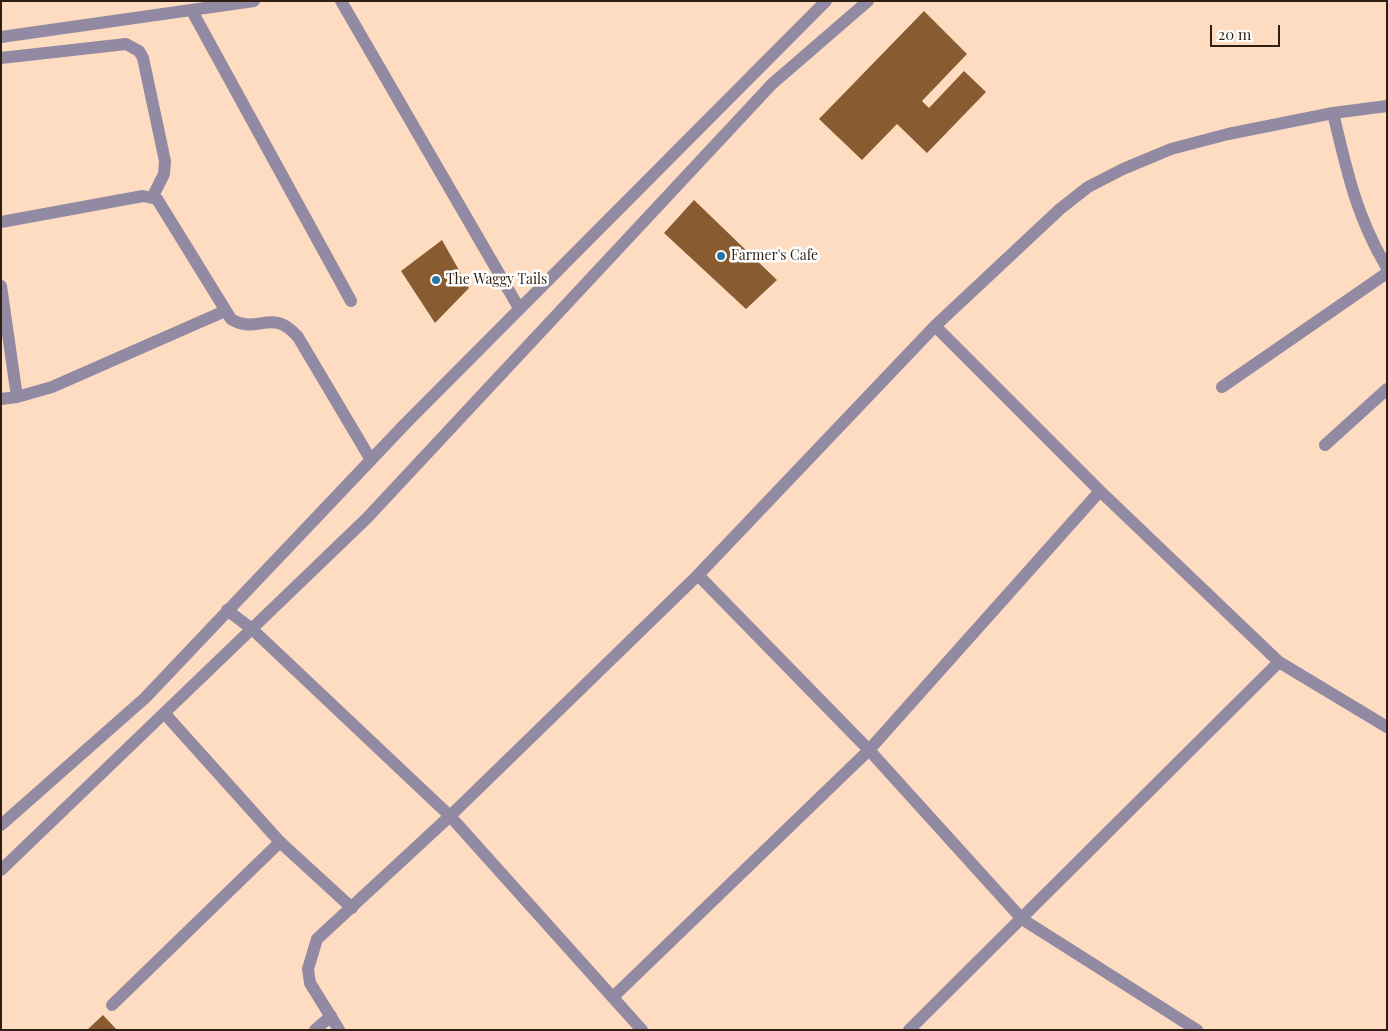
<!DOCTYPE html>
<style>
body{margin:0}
#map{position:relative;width:1388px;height:1031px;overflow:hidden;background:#fddcc1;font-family:"Playfair Display",serif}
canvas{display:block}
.frame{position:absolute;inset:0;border:2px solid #2e1f12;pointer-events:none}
.scale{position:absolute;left:1210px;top:25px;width:70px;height:22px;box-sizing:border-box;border:2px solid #2e1f12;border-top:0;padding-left:6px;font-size:15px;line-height:18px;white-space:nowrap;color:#2e1f12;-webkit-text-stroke:4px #fff;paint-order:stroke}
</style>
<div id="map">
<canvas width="1388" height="1031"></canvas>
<div class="frame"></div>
<div class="scale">20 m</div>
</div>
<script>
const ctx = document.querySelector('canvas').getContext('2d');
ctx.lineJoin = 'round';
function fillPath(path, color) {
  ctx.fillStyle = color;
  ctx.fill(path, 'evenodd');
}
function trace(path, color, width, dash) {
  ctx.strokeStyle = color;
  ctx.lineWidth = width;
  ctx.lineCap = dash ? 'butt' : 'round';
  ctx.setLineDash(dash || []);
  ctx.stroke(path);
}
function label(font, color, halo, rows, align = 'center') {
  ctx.font = font + ' "Playfair Display",serif';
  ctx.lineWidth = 5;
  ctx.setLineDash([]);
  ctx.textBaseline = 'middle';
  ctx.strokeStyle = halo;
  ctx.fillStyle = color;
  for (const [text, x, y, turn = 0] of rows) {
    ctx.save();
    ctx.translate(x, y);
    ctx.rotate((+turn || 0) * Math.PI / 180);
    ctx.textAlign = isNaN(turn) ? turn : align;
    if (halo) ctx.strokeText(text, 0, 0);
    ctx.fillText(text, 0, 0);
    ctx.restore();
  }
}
fillPath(new Path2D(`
 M924 11 967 54 922 101 929 108 964 71 986 92 927 153 897 124 862 160 819 119Z
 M694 200 777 280 746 309 664 233Z
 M442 240 469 288 435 323 401 271Z
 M103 1015 117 1030H87Z`), '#895b31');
trace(new Path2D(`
 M1222 387 1387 273`), '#9289a2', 12);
trace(new Path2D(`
 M341 1 519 308
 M192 11 351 301
 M1 37 254 1
 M1 58 126 44 139 51 143 58 165 161 164 174 152 198
 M1333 113C1347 171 1356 216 1387 268
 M1 222 143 196 157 199 231 319C258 336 271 306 298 337L371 460
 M1 286 17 397 1 399
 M935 326 1100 491 1279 662 1387 727
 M17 397 52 387 225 311
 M1325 445 1387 389
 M698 575 869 750 1022 919 1197 1030
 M227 610 252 629 450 816 642 1030
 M165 714 280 842 352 908
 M613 997 869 750 1100 491
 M112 1005 280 842
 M315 1030 331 1016
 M339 1030 310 983 308 969 317 939 450 816 698 575 935 326 1060 209 1088 187 1123 169 1171 149 1228 134 1333 113 1387 106
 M909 1030 1279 662`), '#9289a2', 12);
trace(new Path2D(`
 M1 825 145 698 406 423 826 1
 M1 870 367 518 772 84 868 1`), '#9289a2', 12);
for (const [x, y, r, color] of [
 [721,256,5,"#2675a7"],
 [436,280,5,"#2675a7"]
]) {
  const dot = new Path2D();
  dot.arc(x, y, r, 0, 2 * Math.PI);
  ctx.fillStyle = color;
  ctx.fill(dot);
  trace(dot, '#fff', 2);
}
label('14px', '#2e1f12', '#fff', [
 ["Farmer's Cafe",731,256],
 ["The Waggy Tails",446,280]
], 'left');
</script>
